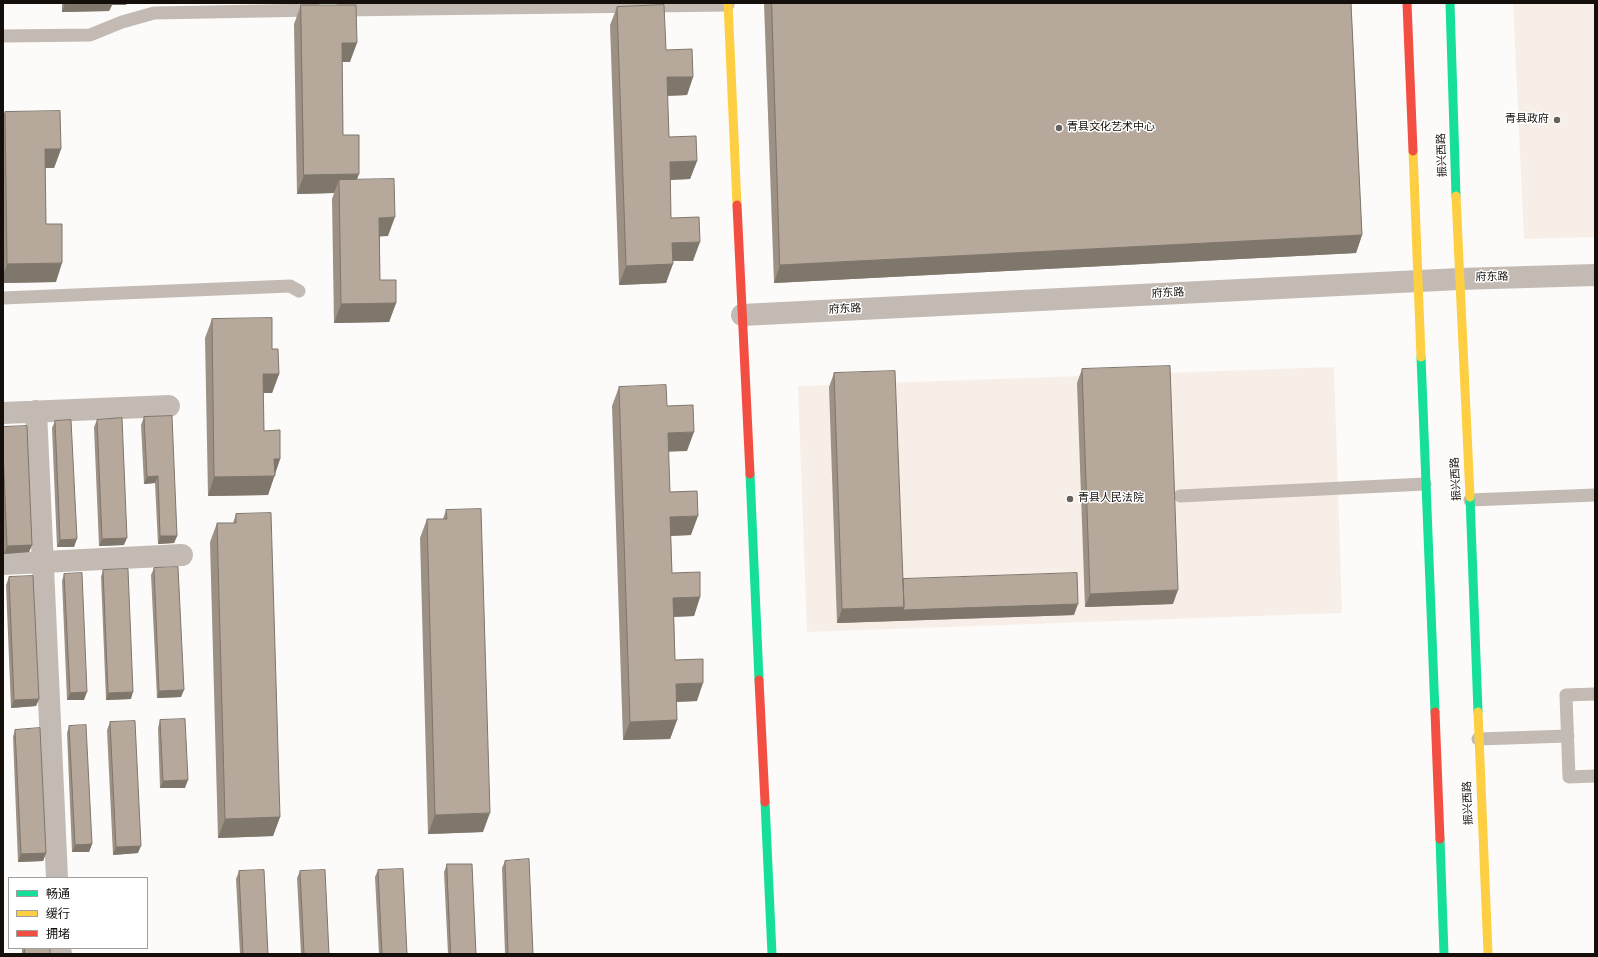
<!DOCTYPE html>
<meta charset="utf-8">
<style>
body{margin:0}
#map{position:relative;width:1598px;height:957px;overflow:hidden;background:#fcfbf9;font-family:Overpass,"Noto Sans SC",sans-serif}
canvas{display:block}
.frame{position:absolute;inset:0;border:4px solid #140f0b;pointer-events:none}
.legend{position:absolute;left:8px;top:877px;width:140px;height:72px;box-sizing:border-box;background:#fff;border:1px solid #a19f9d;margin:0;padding:5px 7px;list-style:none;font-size:12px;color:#140f0b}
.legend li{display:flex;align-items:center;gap:8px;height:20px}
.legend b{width:20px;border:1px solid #a19f9d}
</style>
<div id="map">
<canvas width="1598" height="957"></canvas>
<div class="frame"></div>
<ul class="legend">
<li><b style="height:5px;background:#16e098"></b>畅通</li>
<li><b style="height:5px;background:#ffcf43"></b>缓行</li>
<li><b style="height:5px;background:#f24e42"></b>拥堵</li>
</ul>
</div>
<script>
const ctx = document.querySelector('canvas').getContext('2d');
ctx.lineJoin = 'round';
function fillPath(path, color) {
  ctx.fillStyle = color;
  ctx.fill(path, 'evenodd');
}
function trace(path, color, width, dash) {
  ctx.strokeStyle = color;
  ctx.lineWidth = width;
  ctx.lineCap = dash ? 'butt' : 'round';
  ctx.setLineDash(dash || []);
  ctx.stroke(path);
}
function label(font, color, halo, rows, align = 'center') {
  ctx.font = font + ' Overpass,"Noto Sans SC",sans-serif';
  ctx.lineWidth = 3;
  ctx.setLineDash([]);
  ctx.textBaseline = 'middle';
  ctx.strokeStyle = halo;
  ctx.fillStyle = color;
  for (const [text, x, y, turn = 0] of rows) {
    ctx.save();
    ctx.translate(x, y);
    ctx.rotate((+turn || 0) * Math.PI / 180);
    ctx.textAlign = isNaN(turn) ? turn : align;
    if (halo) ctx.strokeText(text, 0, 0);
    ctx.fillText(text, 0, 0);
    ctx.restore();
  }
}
fillPath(new Path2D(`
 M1513 3H1595V237L1524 239Z
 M1334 367 1342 613 807 632 798 386Z`), '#f7eee7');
trace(new Path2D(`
 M340 10 728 5
 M3 36 90 35 122 22 154 13 316 10
 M3 298 290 286 299 291
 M1180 496 1425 484
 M1470 500 1595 495
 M1595 694 1566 695 1569 777 1595 776
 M1478 739 1568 736`), '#c3bab3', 13);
trace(new Path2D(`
 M742 315 1459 279 1595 275
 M36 411 57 878
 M3 413 169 406
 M3 564 182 555
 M60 948 61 954`), '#c3bab3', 22);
trace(new Path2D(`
 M1450 3 1456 196
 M1421 357 1435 712
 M750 474 759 680
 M1470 497 1478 712
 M765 802 772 954
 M1440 839 1444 954`), '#16e098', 9);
trace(new Path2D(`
 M728 3 737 205
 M1413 151 1421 357
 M1456 196 1470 497
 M1478 712 1488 954`), '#ffcf43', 9);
trace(new Path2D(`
 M1407 3 1413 151
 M737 205 750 474
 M759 680 765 802
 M1435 712 1440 839`), '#f24e42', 9);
fillPath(new Path2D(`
 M62 3H127L126 5H112L109 11 62 12Z
 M764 3H1351L1362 235 1356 253 774 283Z
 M301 5 350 62H342L343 135 357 180 388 236H380V280L396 303 389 322 334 323 332 199 334 193 297 194 294 24Z
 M617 7 666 50 693 77 687 95 667 96 669 137 697 161 690 179 670 180 671 218 693 261H673L666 283 619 285 610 25Z
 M5 112 61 149 54 168H45L46 224 56 282 3 283V116Z
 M212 319 272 349 279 374 272 393H263L264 431 280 459 268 495 208 496 205 338Z
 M1082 369 1173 604 1085 607 1077 383Z
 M834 373 903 579 1074 615 837 623 829 387Z
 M619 387 667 406 687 451H668L670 492 691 535 671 536 672 573 700 597 694 616 674 617 675 660 697 701 676 702 677 720 670 739 623 740 612 406Z
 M144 417 177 536 174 543 158 544 155 483 144 484 141 425Z
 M97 420 124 545 99 546 94 427Z
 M55 421 74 547H57L52 428Z
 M3 427 32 545 29 552 4 554 3 520Z
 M446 510 483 832 428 834 420 538 427 519H443Z
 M236 514 280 817 273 836 218 838 210 542 217 523H233Z
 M154 568 181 697 157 698 151 575Z
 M103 570 131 699 106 700 101 577Z
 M64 574 84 700H67L62 581Z
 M9 577 39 699 36 706 11 708 6 585Z
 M160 720 185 788H160L158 728Z
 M110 722 138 853 113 855 107 730Z
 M69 726 92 844 89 852H72L67 733Z
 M15 730 46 853 43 861 18 862 13 737Z
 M505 861 533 954H505L502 868Z
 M447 864 476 954H448L444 872Z
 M378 870 407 954H379L375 877Z
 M239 871 268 954H240L236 879Z
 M300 871 329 954H301L297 878Z
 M22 948H50V954H22Z`), '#9d9084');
fillPath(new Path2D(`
 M65 3H127L126 5H112L109 11 62 12Z
 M342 43H357L350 62H335Z
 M667 77H693L687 95 660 96Z
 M45 149H61L54 168H38Z
 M697 161 690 179 663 180 670 162Z
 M359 174 352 193 339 180 334 193 297 194 304 175Z
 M395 217 388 236 372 237 379 218Z
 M1362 235 1356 253 774 283 780 265Z
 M700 242 693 261H666L672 243Z
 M62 263 56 282 3 283V276L7 264Z
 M673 264 666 283 619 285 626 266Z
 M396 303 389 322 334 323 341 304Z
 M263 374H279L272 393H256Z
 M694 432 687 451 661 452 668 433Z
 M274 459H280L268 495 208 496 214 477Z
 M158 476 155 483 144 484 147 477Z
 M698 516 691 535 664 536 670 517Z
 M160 536H177L174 543 158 544Z
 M127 538 124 545 99 546 102 539Z
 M77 539 74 547H57L60 540Z
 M32 545 29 552 4 554 7 546Z
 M1178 590 1173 604 1085 607 1090 594Z
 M700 597 694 616 666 617 673 598Z
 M1078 604 1074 615 837 623 842 609 904 607Z
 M703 683 697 701 669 702 676 684Z
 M184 690 181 697 157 698 159 691Z
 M87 692 84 700H67L70 693Z
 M133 692 131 699 106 700 108 693Z
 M39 699 36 706 11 708 14 700Z
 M677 720 670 739 623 740 630 722Z
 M188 780 185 788H160L163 781Z
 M490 813 483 832 428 834 435 815Z
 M280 817 273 836 218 838 225 819Z
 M92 844 89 852H72L75 845Z
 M141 846 138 853 113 855 116 847Z
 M46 853 43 861 18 862 21 854Z`), '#7f766c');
const building = new Path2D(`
 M772 3H1351L1362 235 780 265Z
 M301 5H356L357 43H342L343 135H359V174L304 175Z
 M664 5 666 50 692 49 693 77H667L669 137 696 136 697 161 670 162 671 218 699 217 700 242 672 243 673 264 626 266 617 7Z
 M60 111 61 149H45L46 224H62V263L7 264 5 112Z
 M394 179 395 217 379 218 380 280H396V303L341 304 339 180Z
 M272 318V349H278L279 374H263L264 431 280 430V459H274L275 476 214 477 212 319Z
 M1170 366 1178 590 1090 594 1082 369Z
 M895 371 904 607 842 609 834 373Z
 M666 385 667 406 693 405 694 432 668 433 670 492 697 491 698 516 670 517 672 573 700 572V597L673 598 675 660 703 659V683L676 684 677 720 630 722 619 387Z
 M172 416 177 536H160L158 476 147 477 144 417Z
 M122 418 127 538 102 539 97 420Z
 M71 420 77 539 60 540 55 421Z
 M27 426 32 545 7 546 3 449V427Z
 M481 509 490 813 435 815 427 519H447L446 510Z
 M271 513 280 817 225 819 217 523H236V514Z
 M178 567 184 690 159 691 154 568Z
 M128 569 133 692 108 693 103 570Z
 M82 573 87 692 70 693 64 574Z
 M1077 573 1078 604 903 610 904 607 903 579Z
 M33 576 39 699 14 700 9 577Z
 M185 719 188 780 163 781 160 720Z
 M135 721 141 846 116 847 110 722Z
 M86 725 92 844 75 845 69 726Z
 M40 728 46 853 21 854 15 730Z
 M529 859 533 954H508L505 861Z
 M447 864H472L476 954H451Z
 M403 869 407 954H382L378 870Z
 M264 870 268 954H243L239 871Z
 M325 870 329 954H304L300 871Z
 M25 948H50V954H25Z`);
fillPath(building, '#b6a89a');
trace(building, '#7f766c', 1);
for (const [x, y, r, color] of [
 [1557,120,4,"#65625e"],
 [1059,128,4,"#65625e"],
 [1070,499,4,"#65625e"]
]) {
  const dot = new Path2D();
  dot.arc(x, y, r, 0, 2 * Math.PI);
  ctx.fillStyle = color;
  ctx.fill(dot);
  trace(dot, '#fff', 1.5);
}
label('11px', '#140f0b', '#fff', [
 ["青县政府",1549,120,"right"],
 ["青县文化艺术中心",1067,128],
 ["青县人民法院",1078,499]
], 'left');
label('11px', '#140f0b', '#fff', [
 ["振兴西路",1443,155,-92],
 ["府东路",1492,278,-1],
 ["府东路",1168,294,-3],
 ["府东路",845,310,-3],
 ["振兴西路",1457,479,-93],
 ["振兴西路",1469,803,-92]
]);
</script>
